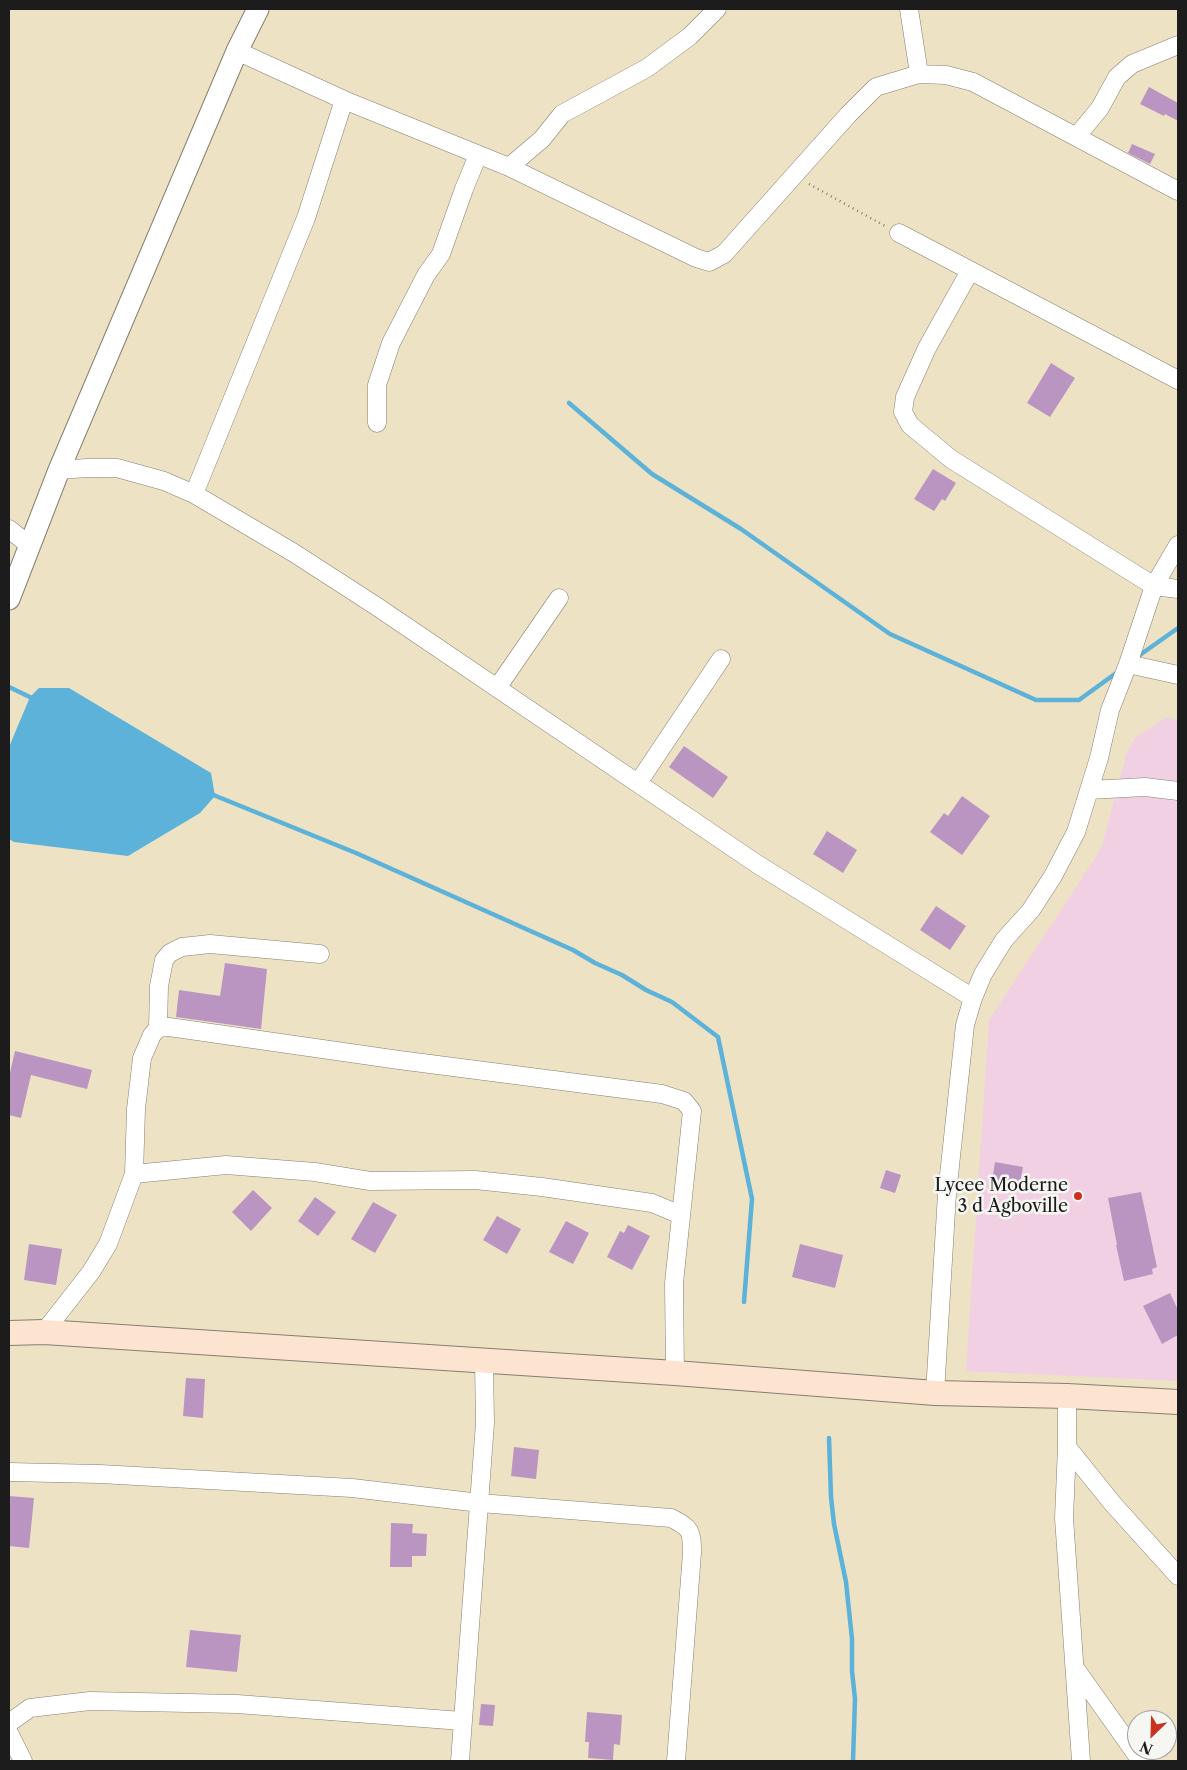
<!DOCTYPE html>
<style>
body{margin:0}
#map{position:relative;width:1187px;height:1770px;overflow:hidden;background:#ede2c4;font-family:"Libre Caslon Text",serif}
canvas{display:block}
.frame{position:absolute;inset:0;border:10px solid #1c1c1c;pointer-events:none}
.north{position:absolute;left:1127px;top:1710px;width:50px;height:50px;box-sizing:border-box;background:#f6f6f2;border:1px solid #9f9f9c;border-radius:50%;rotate:204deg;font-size:14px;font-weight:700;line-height:20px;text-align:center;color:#1c1c1c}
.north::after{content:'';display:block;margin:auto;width:18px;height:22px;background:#c8321e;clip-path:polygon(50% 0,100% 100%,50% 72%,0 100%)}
</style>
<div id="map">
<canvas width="1187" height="1770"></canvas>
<div class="frame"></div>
<div class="north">N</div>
</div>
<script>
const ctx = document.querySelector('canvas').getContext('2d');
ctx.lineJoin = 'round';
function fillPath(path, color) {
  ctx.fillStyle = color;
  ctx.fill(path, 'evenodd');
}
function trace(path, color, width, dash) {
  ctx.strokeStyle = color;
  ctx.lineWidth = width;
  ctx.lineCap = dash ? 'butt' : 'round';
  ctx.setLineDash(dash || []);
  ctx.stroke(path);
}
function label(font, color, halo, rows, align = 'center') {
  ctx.font = font + ' "Libre Caslon Text",serif';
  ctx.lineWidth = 5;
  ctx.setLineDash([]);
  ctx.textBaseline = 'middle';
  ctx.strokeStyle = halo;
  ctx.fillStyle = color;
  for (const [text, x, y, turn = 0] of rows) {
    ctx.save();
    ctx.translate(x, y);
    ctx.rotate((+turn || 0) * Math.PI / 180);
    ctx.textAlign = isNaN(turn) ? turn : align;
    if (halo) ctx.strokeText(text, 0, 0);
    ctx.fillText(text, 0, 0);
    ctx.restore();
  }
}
fillPath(new Path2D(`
 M1167 717 1178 720V1381L966 1371 989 1020 1101 849 1127 752 1135 738Z`), '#f1d0e3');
fillPath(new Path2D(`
 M39 688H69L211 773 215 796 200 813 128 856 14 842 9 839V747L30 697Z`), '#5cb2d9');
trace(new Path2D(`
 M569 403 652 474 741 529 890 634 1036 700H1079L1119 671
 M1137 657 1178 628
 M9 687 34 699
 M211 794 356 853 573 950 595 963 622 975 646 990 672 1002 718 1037 752 1199 744 1302
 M829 1438 831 1497 834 1524 846 1582 852 1639V1671L855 1699 853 1761`), '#5cb2d9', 4.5);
fillPath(new Path2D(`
 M1149 87 1178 103V121L1165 114 1164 116 1140 104Z
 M1132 144 1155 154 1150 164 1128 153Z
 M1051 363 1075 378 1050 417 1027 403Z
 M933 469 956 483 945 501 942 499 934 511 914 499Z
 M684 746 728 777 713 798 669 767Z
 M962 796 990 816 962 855 930 832 944 813 948 816Z
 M827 831 857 850 843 873 813 854Z
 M936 906 966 926 950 950 920 930Z
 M225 963 267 969 261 1029 176 1017 179 990 220 996Z
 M15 1051 92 1070 87 1089 31 1075 21 1118 9 1115V1077Z
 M995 1162 1023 1167 1018 1192 991 1187Z
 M886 1170 901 1175 895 1193 880 1188Z
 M253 1190 272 1208 251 1231 232 1212Z
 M1141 1192 1157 1267 1152 1269 1153 1274 1124 1281 1116 1245H1117L1108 1198Z
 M315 1197 336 1212 318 1236 298 1221Z
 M373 1202 397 1215 375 1253 351 1239Z
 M497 1216 521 1229 507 1254 483 1240Z
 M566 1221 589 1233 573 1264 549 1252Z
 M628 1225 650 1236 632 1270 607 1257 620 1231 624 1233Z
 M29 1244 62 1249 56 1285 24 1280Z
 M800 1244 843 1255 835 1288 792 1277Z
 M1170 1293 1178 1310V1335L1162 1344 1143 1306Z
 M186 1378 205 1379 203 1418 183 1416Z
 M514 1447 539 1450 536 1479 511 1476Z
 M9 1496 34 1498 29 1548 9 1546Z
 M391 1523 413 1524 412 1533 427 1534 426 1556H412V1567H390Z
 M190 1630 241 1635 237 1672 186 1667Z
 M481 1704 495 1705 493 1726 479 1725Z
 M587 1712 622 1715 620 1745 614 1744 613 1760 588 1758 589 1742H585Z`), '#bb95c2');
const minor = new Path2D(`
 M909 9 919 74
 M237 51 344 100 509 167 696 258 709 262 724 254 848 115 876 87 919 74 946 75 973 82 1178 191
 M1077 136 1100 108 1117 77 1132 64 1178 45
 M509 167 542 139 562 114 647 68 690 36 717 9
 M899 233 1178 380
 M970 271 927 348 905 397 903 412 910 425 951 459 1154 586 1178 589
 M377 423V385L391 343 426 275 441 254 464 189 478 155
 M59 470 87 468H117L164 481 194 494 294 553 376 606 757 864 973 998
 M194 494 306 218 344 100
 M9 529 29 545
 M1128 664 1178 675
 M497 688 559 598
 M638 783 721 659
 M1089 790 1145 787 1178 791
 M158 1028 159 986 164 960 170 953 182 947 210 944 320 954
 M134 1174 226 1165 315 1172 370 1181 475 1180 542 1187 652 1203 681 1215
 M44 1332 91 1272 108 1244 134 1174 136 1109 142 1058 152 1035 158 1028 169 1027 399 1060 662 1094 684 1101 692 1111 674 1283 675 1373
 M935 1393 947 1194 965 1025 973 998 983 974 1004 940 1031 910 1053 876 1076 832 1099 758 1110 710 1128 664 1154 586 1178 545
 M1067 1396V1447L1064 1518 1081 1761
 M1067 1447 1113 1504 1178 1576
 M9 1472 100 1474 352 1488 480 1503 671 1518C691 1528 692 1531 692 1553L676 1761
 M1075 1668 1141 1761
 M9 1723 30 1708 90 1701 237 1704 462 1721
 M9 1733 23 1761
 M460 1761 485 1423 484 1362`);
const tertiary = new Path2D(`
 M9 599 59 470 237 51 258 9`);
const secondary = new Path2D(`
 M9 1333 44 1332 675 1373 935 1393 1067 1396 1178 1402`);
trace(minor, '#847f70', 19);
trace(tertiary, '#847f70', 23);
trace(secondary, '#847f70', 26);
trace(new Path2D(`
 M809 184 885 226`), '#847f70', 2.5, [1, 4]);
trace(minor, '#fff', 18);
trace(tertiary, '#fff', 21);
trace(secondary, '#fde4d1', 24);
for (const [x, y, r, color] of [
 [1078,1196,5,"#c8321e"]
]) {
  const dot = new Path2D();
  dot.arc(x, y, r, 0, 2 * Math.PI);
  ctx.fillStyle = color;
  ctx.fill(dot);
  trace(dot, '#f6f6f2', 2);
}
label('18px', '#1c1c1c', '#f6f6f2', [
 ["Lycee Moderne",1068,1186],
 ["3 d Agboville",1068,1207]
], 'right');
</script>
